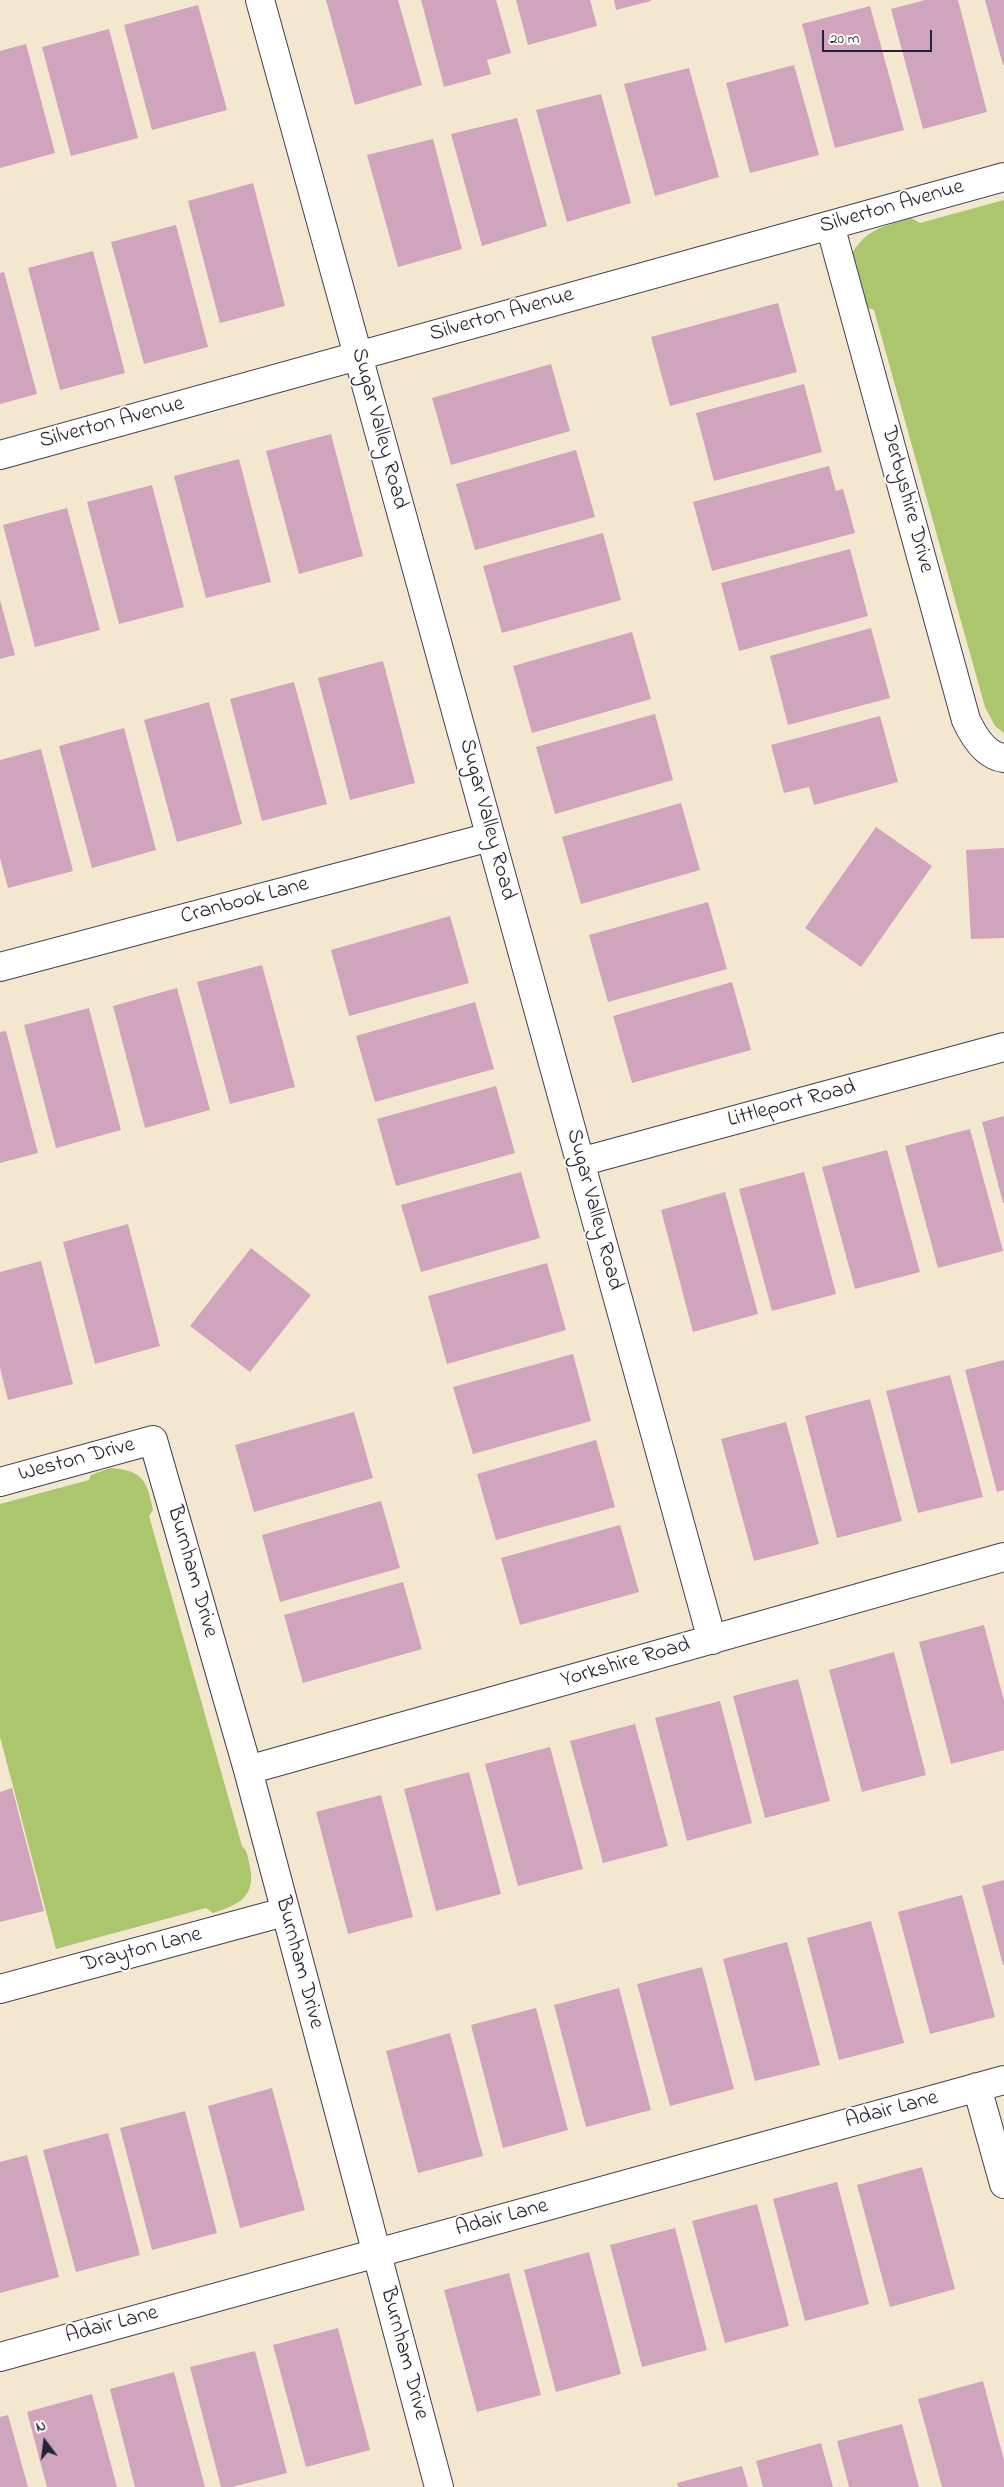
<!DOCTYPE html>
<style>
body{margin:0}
#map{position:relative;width:1004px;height:2487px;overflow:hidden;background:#f4e7d0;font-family:"Indie Flower",sans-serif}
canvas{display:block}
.north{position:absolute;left:20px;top:2417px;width:50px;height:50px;-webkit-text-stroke:4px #fdfcf7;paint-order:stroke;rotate:345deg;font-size:14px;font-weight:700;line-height:20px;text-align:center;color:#22223b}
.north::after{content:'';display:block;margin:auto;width:18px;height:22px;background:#22223b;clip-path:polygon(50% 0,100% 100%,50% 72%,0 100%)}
.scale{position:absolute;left:822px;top:30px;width:110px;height:22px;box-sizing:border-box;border:2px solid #22223b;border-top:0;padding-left:6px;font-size:15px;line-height:18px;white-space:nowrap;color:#22223b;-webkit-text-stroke:4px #fdfcf7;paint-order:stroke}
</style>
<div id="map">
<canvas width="1004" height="2487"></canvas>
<div class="north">N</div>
<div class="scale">20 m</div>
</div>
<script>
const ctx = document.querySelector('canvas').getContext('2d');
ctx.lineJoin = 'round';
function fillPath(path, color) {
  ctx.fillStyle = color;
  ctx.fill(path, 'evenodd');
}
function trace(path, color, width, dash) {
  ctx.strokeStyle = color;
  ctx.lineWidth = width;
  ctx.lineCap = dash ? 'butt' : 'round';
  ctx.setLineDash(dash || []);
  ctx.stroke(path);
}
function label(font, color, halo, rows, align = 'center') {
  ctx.font = font + ' "Indie Flower",sans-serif';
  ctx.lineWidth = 4;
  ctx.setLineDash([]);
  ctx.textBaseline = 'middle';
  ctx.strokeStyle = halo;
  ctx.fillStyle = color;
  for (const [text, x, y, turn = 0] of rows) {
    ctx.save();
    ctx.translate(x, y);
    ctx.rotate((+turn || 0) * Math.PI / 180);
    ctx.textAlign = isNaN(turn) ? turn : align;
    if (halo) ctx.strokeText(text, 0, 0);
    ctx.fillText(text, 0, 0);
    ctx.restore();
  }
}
fillPath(new Path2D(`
 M1004 200V733L995 726 985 707 874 310 866 307 851 255C867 228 883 227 911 218L920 223Z
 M110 1468C143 1470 147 1481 153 1510L149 1516 242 1846C248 1851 248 1859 250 1867 256 1897 238 1905 213 1913L206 1908 56 1949 0 1737V1504L89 1480 91 1475Z`), '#abc66c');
fillPath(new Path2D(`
 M326 0H398L422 85 355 105Z
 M421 0H496L511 53 487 60 491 74 444 87Z
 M516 0H590L597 26 528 45Z
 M614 0H651V1L616 10Z
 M925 0H958L987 112 923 129 891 9Z
 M985 0H1004V65H1003Z
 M198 5 227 110 152 130 124 25Z
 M870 6 904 130 835 148 802 24Z
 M109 29 138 138 71 156 42 47Z
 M26 44 55 153 0 168V51Z
 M794 65 819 155 750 173 726 83Z
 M689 68 719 177 655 196 624 84Z
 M601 94 631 203 567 222 536 110Z
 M517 118 547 226 482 246 451 134Z
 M433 139 462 249 398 267 367 155Z
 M253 183 285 306 220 323 188 201Z
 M176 225 208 347 144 364 111 242Z
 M93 251 125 373 60 390 28 268Z
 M4 272 37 394 0 404V273Z
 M778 303 797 372 670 406 651 337Z
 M551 364 570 431 451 465 432 398Z
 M804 384 822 452 714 481 696 413Z
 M331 434 363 556 299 574 266 451Z
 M576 450 595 517 475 550 456 484Z
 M239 459 271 582 206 598 174 476Z
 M829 466 836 491 843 489 855 533 712 571 693 502Z
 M152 485 184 607 119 624 87 502Z
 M67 508 100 630 35 647 3 525Z
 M603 533 621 600 502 633 483 566Z
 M850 549 868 616 739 651 721 583Z
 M0 600 15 655 0 659Z
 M871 628 890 698 788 725 770 656Z
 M632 632 651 699 532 733 513 666Z
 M383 661 415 783 350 800 318 678Z
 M294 682 327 804 262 821 230 699Z
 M209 702 242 824 177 842 144 720Z
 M655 714 673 780 555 814 536 747Z
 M880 716 898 782 814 805 809 787 784 793 771 745Z
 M124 728 156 850 92 868 59 746Z
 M41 749 73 871 8 888 0 858V760Z
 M681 803 700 870 581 904 562 837Z
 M876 827 932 866 861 967 805 928Z
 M1004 848V938L971 939 966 850Z
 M708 902 727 969 608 1002 589 935Z
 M450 916 469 983 349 1016 331 950Z
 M262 965 295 1087 230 1104 197 982Z
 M732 982 751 1050 632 1083 613 1016Z
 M177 988 210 1110 145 1128 113 1006Z
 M475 1002 494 1069 375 1102 356 1036Z
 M89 1008 121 1130 56 1148 24 1025Z
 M6 1031 38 1153 0 1163V1032Z
 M496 1086 515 1153 396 1186 377 1119Z
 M1004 1116V1203H1003L982 1122Z
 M970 1129 1003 1251 938 1268 905 1146Z
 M887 1150 920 1272 855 1289 822 1167Z
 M521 1172 540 1238 421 1272 401 1205Z
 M804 1172 836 1294 772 1311 739 1189Z
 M725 1192 758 1314 693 1332 661 1210Z
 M128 1224 160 1346 95 1364 63 1242Z
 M251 1248 311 1295 250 1372 190 1326Z
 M41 1261 73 1384 8 1400 0 1368V1272Z
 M547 1263 566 1330 447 1364 428 1296Z
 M573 1354 591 1421 473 1454 453 1387Z
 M1004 1360V1490L997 1492 965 1370Z
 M950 1375 983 1497 918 1513 886 1391Z
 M870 1399 902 1521 837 1538 805 1416Z
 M354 1412 373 1478 254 1512 235 1445Z
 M786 1422 819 1544 754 1561 721 1439Z
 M596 1440 615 1507 496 1540 477 1474Z
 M381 1501 400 1568 280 1602 262 1535Z
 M620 1525 639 1592 520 1625 501 1558Z
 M403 1582 422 1649 303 1683 284 1615Z
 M984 1625 1004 1701V1750L951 1764 919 1642Z
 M894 1652 926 1775 862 1792 829 1670Z
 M798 1679 830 1801 765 1818 733 1696Z
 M720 1701 752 1823 687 1841 655 1718Z
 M635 1724 668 1846 603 1863 570 1741Z
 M550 1747 583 1869 518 1886 485 1764Z
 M469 1772 501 1894 436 1911 404 1789Z
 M12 1788 44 1911 0 1922V1792Z
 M381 1795 413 1917 348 1934 316 1812Z
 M1004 1880V1965H1003L982 1886Z
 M962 1895 995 2017 930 2034 898 1912Z
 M871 1921 904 2043 839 2060 807 1938Z
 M787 1942 820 2065 755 2081 723 1959Z
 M702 1967 734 2089 670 2106 637 1984Z
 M619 1988 651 2110 586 2127 554 2005Z
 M536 2008 568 2130 503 2148 471 2025Z
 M450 2033 483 2156 418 2173 386 2051Z
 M272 2088 305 2210 240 2228 208 2106Z
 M185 2111 217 2233 152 2250 120 2128Z
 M108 2133 140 2255 76 2272 43 2150Z
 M27 2155 59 2277 0 2293V2162Z
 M922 2167 955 2289 890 2307 857 2185Z
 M837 2182 869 2304 805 2321 773 2199Z
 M757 2204 789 2326 725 2343 692 2221Z
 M675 2228 707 2350 642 2367 610 2245Z
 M589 2252 621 2374 556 2392 524 2270Z
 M509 2273 541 2395 477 2412 444 2290Z
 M338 2328 370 2450 306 2467 273 2345Z
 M255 2351 287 2473 232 2487H221L190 2367Z
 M174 2372 205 2487H135L110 2389Z
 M983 2381 1004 2460V2487H942L918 2399Z
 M92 2394 117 2487H47L27 2412Z
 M8 2415 28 2487H0V2417Z
 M902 2424 919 2487H849L837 2441Z
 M821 2443 833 2487H763L756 2461Z
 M742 2466 748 2487H678L677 2483Z`), '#d1a4bd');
const minor = new Path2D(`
 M260 0 712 1640
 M830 225 966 720C973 735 985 756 1004 758
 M0 455 1004 177
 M0 967 490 837
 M580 1162 1004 1047
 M0 1482 153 1440 248 1770 439 2487
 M248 1770 1004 1557
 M0 1989 284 1912
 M977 2087 1004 2184
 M0 2357 1004 2080`);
trace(minor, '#424051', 30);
trace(minor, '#fff', 28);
label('22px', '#22223b', '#fdfcf7', [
 ["Silverton Avenue",892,208,-16],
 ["Silverton Avenue",502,316,-16],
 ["Silverton Avenue",112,424,-15],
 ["Sugar Valley Road",378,429,75],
 ["Derbyshire Drive",906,500,75],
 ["Sugar Valley Road",486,820,75],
 ["Cranbook Lane",245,902,-15],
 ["Littleport Road",792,1105,-15],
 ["Sugar Valley Road",593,1210,75],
 ["Weston Drive",77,1461,-15],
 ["Burnham Drive",191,1572,74],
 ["Yorkshire Road",626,1664,-16],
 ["Drayton Lane",142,1951,-15],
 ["Burnham Drive",298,1963,75],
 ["Adair Lane",892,2111,-15],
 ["Adair Lane",502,2219,-15],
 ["Adair Lane",112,2326,-15],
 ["Burnham Drive",403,2354,75]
]);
</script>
